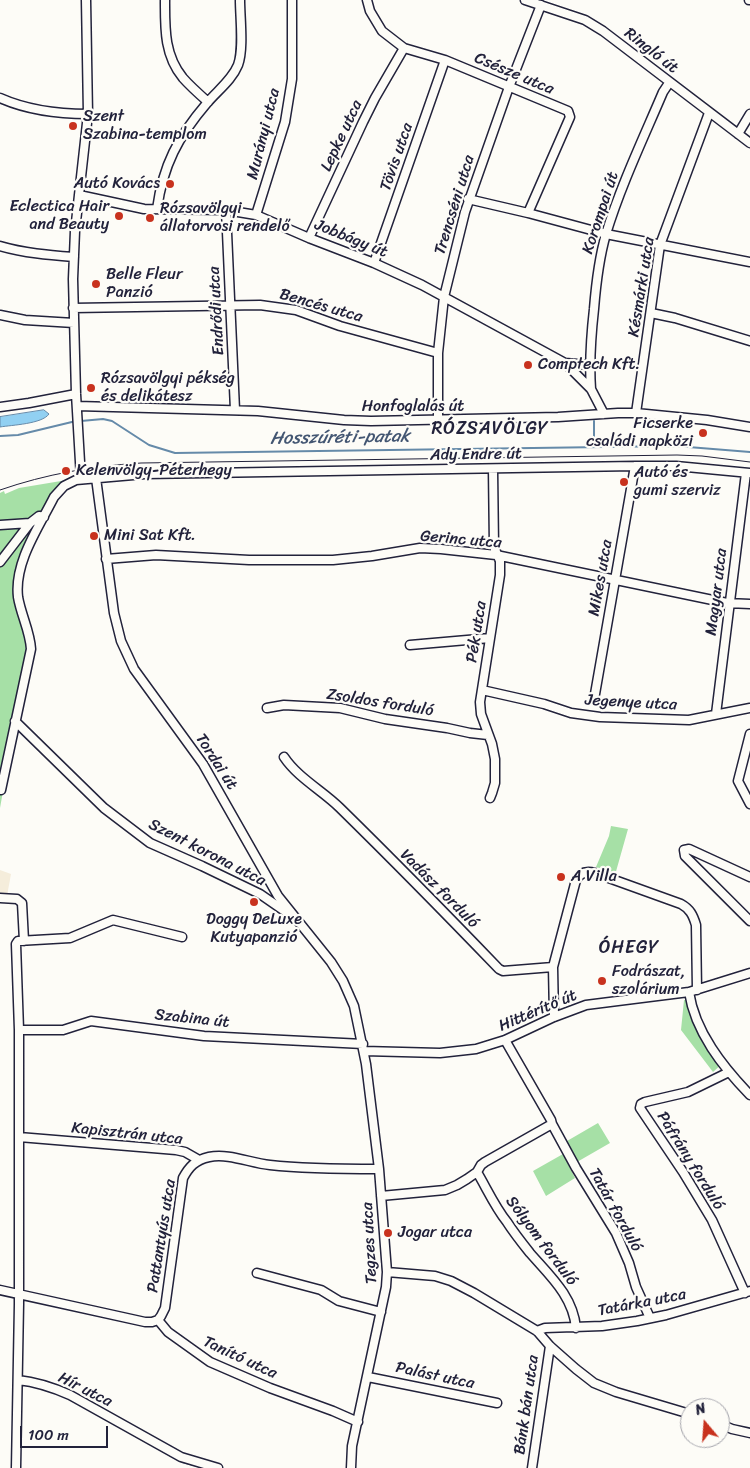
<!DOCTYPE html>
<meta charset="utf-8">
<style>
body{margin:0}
#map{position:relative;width:750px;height:1468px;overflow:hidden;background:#fdfcf7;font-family:Sriracha,sans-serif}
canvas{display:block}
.north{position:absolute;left:680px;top:1398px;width:50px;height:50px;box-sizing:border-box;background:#fdfcf7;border:1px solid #a5a5ac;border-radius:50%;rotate:342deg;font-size:14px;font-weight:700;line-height:20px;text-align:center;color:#22223b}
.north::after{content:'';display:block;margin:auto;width:18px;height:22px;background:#c8321e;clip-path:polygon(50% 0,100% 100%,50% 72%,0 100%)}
.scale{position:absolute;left:20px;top:1426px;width:88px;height:22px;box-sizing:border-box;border:2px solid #22223b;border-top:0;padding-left:6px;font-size:15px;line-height:18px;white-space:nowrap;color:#22223b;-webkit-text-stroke:4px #fdfcf7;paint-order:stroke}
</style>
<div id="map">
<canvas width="750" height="1468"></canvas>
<div class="north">N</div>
<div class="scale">100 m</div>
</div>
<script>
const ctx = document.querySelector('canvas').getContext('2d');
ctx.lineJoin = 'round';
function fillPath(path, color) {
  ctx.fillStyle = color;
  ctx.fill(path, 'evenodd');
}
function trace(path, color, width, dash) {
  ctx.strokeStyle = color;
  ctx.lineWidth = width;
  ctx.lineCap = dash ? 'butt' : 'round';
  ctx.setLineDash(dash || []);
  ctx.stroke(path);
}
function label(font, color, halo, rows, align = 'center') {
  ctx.font = font + ' Sriracha,sans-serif';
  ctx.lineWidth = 4.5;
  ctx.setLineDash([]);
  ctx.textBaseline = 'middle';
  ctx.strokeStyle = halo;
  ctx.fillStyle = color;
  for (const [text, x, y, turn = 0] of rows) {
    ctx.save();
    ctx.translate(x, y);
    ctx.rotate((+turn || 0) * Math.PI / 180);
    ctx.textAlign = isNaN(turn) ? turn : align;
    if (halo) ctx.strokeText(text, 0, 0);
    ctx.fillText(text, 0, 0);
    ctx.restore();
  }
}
fillPath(new Path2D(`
 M0 870 11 874 7 896 0 895Z`), '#f5eddb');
fillPath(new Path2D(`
 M67 480 68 483 58 491 28 548 18 582 30 639 0 808V493L4 491 5 494 19 488Z
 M611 826 628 829 615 875 596 867 609 836Z
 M684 1000H688L722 1064 713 1072 681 1030Z
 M598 1123 610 1143 577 1162 567 1141Z
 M563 1154 575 1178 546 1196 533 1171Z`), '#a6e0a6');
const water = new Path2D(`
 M44 410 49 414C42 424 12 425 0 427V417Z`);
fillPath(water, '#91d0f2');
trace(water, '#658aa9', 1);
trace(new Path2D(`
 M81 421 103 419 112 421 149 445 175 453 676 446 750 452
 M0 436 18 435 76 421
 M594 447V421
 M155 1447 182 1462 205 1468`), '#658aa9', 2);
const minor = new Path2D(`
 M165 0C165 28 164 55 183 78 190 86 199 94 208 102
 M367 0 370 11 382 31 404 48 445 60 568 111 570 117 528 213
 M525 0 585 20 603 31 750 143
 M749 0H750
 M0 98C27 110 59 114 88 114
 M738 134 750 114
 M79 195 144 209 226 210 256 215 309 238 374 263 422 285 565 363 591 389 604 414
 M468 199 528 213 606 234 750 262
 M157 209C163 165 178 137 207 103 217 91 232 80 238 65 244 49 240 18 240 0
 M226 210 235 410
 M256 215 285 122 292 79V0
 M309 238 363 122 375 98 404 48
 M0 246C24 253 48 255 74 257
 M374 263 445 60
 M73 308 260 305 296 310 340 326 438 353
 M651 313 675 318 750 341
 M0 315 25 320 74 323
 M565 363 589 365
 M591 389C589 362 591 336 594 309 596 284 599 258 606 234 621 185 643 139 663 92L669 83
 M77 406 258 411 344 420 371 421 558 417 618 413H636L707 420 750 427
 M0 407 29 403 76 394
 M636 413 660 245 709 113
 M438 421V353L444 297 465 212 509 87 541 5
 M96 478 114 613 121 641 134 669 203 764 278 896 331 962 343 981 354 1006 366 1064 379 1169 387 1272 386 1287 352 1446 351 1468
 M81 479 76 394 73 279 75 231 88 114 86 0
 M0 525 30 523 39 516 44 517
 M106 559 156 555 249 560H333L372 556 420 548 441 549 496 555 727 603 750 604
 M0 562 30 523
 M410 645 490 638
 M482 690 544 704 571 713 600 717 689 720 750 708
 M595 694 635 466
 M267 708 284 705 340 708 385 719 447 728 470 733 488 735
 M716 714 746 473
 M15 721 104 808 150 843 202 866 260 894 286 912
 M750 734 738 781 750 804
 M284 757C298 778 323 791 340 808 394 861 447 915 499 969L503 971 553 967
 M1 790 31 649C30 631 21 615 18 597 14 562 39 527 54 497L64 486 76 480 145 474 635 466H676L750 473
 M490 798 492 793 495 783V759L492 744 481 714 480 702 500 575V561L494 547 493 469
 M750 877 689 849 684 850 685 856 750 921
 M0 898 17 899 22 903 24 941
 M689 992C695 1032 723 1067 750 1095
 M554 1017 553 967 576 880C580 872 587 871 595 873L681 904C690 909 693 915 696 925L697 990
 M19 1030H63L91 1021 204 1036 363 1044
 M505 1040 551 1120 552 1124
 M364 1051 440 1053 476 1049 505 1040 554 1017 586 1005 689 992 750 973
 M729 1072 688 1092 645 1102 641 1104 640 1108 683 1172 712 1220 745 1293
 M19 1137 176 1150 185 1152 199 1160
 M477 1172C487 1189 495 1207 507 1222 514 1233 522 1243 530 1253 550 1276 573 1296 576 1328
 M381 1196 445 1190 457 1185 467 1179 477 1172 481 1165 485 1162 552 1124 576 1168 616 1233 629 1263 636 1287 650 1318
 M387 1272 435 1276 451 1281 474 1293 537 1331 550 1346 576 1369 594 1383 616 1392 690 1414
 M257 1273 321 1290 339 1301 381 1312
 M0 1290 145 1322H152L158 1320
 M158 1320 161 1316 165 1308 183 1178C189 1167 195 1160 209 1157 229 1153 250 1163 270 1165 306 1169 342 1169 379 1169
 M158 1320 168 1332 210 1362 270 1388 333 1411 358 1422
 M537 1331 545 1328 602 1326 637 1321 666 1315 750 1291
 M368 1377 497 1403
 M18 1380C37 1382 52 1387 70 1395L181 1457 218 1468
 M720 1424 732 1429 750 1433
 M16 1468 19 1304V1030L16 944 18 941 70 938 113 920 182 937
 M532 1468 550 1346`);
trace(minor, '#22223b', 11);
trace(minor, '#fdfcf7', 8);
trace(new Path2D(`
 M0 490C46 474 93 466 141 463L677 455 702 456 750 462`), '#22223b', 1);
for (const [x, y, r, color] of [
 [73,126,5,"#c8321e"],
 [170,184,5,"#c8321e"],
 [119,216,5,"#c8321e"],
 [150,218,5,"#c8321e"],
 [96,284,5,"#c8321e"],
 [528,365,5,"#c8321e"],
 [91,388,5,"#c8321e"],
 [703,433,5,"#c8321e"],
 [66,471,5,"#c8321e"],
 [624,482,5,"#c8321e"],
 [94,536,5,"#c8321e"],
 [561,877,5,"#c8321e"],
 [254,902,5,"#c8321e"],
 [602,981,5,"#c8321e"],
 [388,1233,5,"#c8321e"]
]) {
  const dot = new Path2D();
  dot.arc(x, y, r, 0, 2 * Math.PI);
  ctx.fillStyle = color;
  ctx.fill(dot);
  trace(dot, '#fdfcf7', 2);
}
label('16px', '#22223b', '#fdfcf7', [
 ["Ringló út",651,51,38],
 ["Csésze utca",514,74,23],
 ["Murányi utca",264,134,-76],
 ["Lepke utca",342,136,-65],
 ["Tövis utca",397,157,-71],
 ["Trencséni utca",455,205,-73],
 ["Korompai út",601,213,-72],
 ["Jobbágy út",351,239,22],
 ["Késmárki utca",642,287,-81],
 ["Bencés utca",321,306,16],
 ["Endrődi utca",217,311,-93],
 ["Honfoglalás út",413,407],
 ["Ady Endre út",476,455,-1],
 ["Gerinc utca",461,540,5],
 ["Mikes utca",601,578,-80],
 ["Magyar utca",717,592,-83],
 ["Pék utca",477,632,-81],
 ["Zsoldos forduló",380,703,9],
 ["Jegenye utca",631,703,3],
 ["Tordai út",216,762,57],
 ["Szent korona utca",207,853,27],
 ["Vadász forduló",439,889,45],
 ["Hittérítő út",538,1011,-23],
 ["Szabina út",192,1019,6],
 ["Kapisztrán utca",127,1134,6],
 ["Páfrány forduló",690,1161,58],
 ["Tatár forduló",615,1210,61],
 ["Pattantyús utca",162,1236,-81],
 ["Sólyom forduló",541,1241,53],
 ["Tegzes utca",370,1243,-93],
 ["Tatárka utca",642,1303,-11],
 ["Tanító utca",240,1358,25],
 ["Palást utca",435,1376,12],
 ["Hír utca",85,1390,27],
 ["Bánk bán utca",527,1405,-82]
]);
label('16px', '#22223b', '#fdfcf7', [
 ["Szent",83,117],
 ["Szabina-templom",83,135],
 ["Autó Kovács",160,184,"right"],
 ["Eclectica Hair",109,207,"right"],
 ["and Beauty",109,225,"right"],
 ["Rózsavölgyi",160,209],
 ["állatorvosi rendelő",160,227],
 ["Belle Fleur",106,275],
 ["Panzió",106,293],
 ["Comptech Kft.",538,365],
 ["Rózsavölgyi pékség",101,379],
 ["és delikátesz",101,397],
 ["Ficserke",693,424,"right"],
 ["családi napközi",693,442,"right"],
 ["Kelenvölgy-Péterhegy",76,471],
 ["Autó és",634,473],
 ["gumi szerviz",634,491],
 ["Mini Sat Kft.",104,536],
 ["A Villa",571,877],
 ["Doggy DeLuxe",254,920,"center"],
 ["Kutyapanzió",254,938,"center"],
 ["Fodrászat,",612,972],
 ["szolárium",612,990],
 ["Jogar utca",398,1233]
], 'left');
ctx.letterSpacing = '1px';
label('18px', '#22223b', '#fdfcf7', [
 ["RÓZSAVÖLGY",490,429],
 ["ÓHEGY",629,948]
]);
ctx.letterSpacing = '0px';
label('italic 18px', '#435672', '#fdfcf7', [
 ["Hosszúréti-patak",340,438,-1]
]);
</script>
